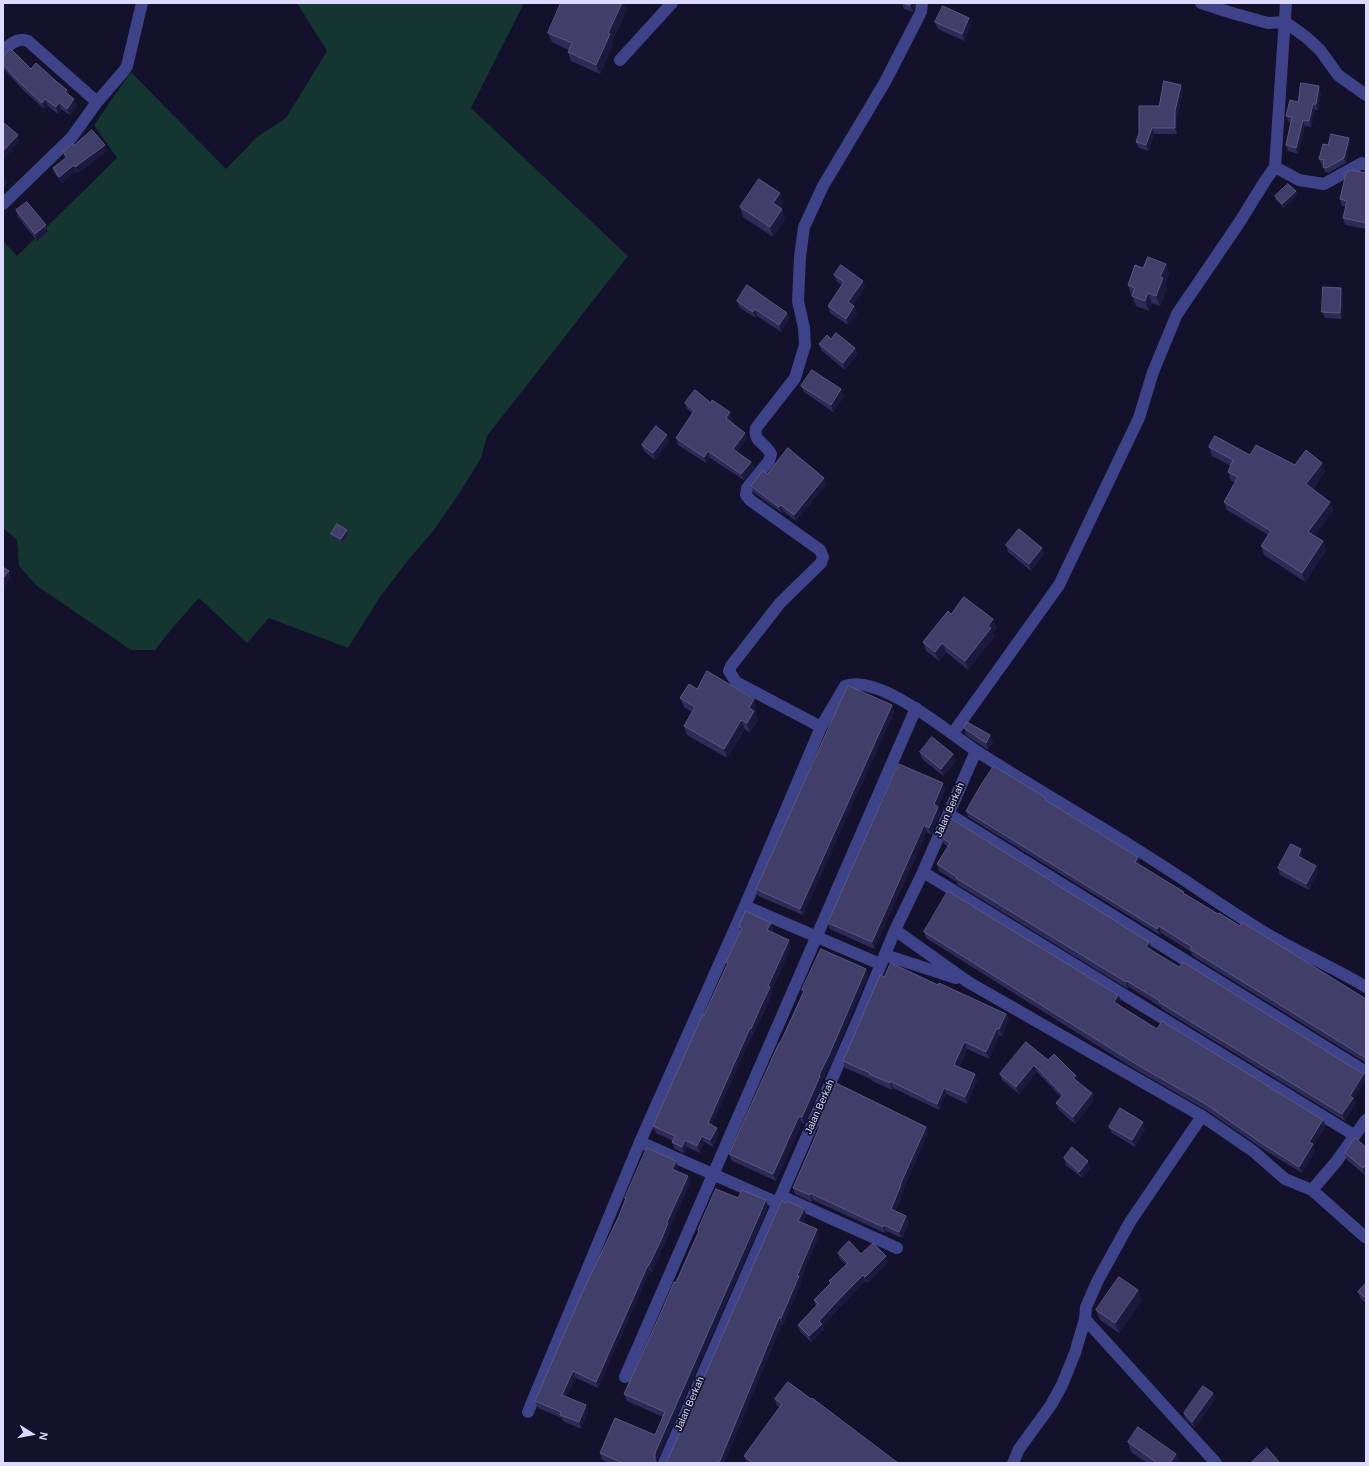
<!DOCTYPE html>
<style>
body{margin:0}
#map{position:relative;width:1369px;height:1466px;overflow:hidden;background:#13112b;font-family:Helvetica,sans-serif}
canvas{display:block}
.frame{position:absolute;inset:0;border:4px solid #dcdbff;pointer-events:none}
.north{position:absolute;left:12px;top:1414px;width:40px;height:40px;-webkit-text-stroke:3px #13112b;paint-order:stroke;rotate:101deg;font-size:11px;font-weight:700;line-height:16px;text-align:center;color:#dcdbff}
.north::after{content:'';display:block;margin:auto;width:14px;height:18px;background:#dcdbff;clip-path:polygon(50% 0,100% 100%,50% 72%,0 100%)}
</style>
<div id="map">
<canvas width="1369" height="1466"></canvas>
<div class="frame"></div>
<div class="north">N</div>
</div>
<script>
const ctx = document.querySelector('canvas').getContext('2d');
ctx.lineJoin = 'round';
function fillPath(path, color) {
  ctx.fillStyle = color;
  ctx.fill(path, 'evenodd');
}
function trace(path, color, width, dash) {
  ctx.strokeStyle = color;
  ctx.lineWidth = width;
  ctx.lineCap = dash ? 'butt' : 'round';
  ctx.setLineDash(dash || []);
  ctx.stroke(path);
}
function label(font, color, halo, rows, align = 'center') {
  ctx.font = font + ' Helvetica,sans-serif';
  ctx.lineWidth = 3.5;
  ctx.setLineDash([]);
  ctx.textBaseline = 'middle';
  ctx.strokeStyle = halo;
  ctx.fillStyle = color;
  for (const [text, x, y, turn = 0] of rows) {
    ctx.save();
    ctx.translate(x, y);
    ctx.rotate((+turn || 0) * Math.PI / 180);
    ctx.textAlign = isNaN(turn) ? turn : align;
    if (halo) ctx.strokeText(text, 0, 0);
    ctx.fillText(text, 0, 0);
    ctx.restore();
  }
}
fillPath(new Path2D(`
 M297 3H524L471 108 628 256 487 436 481 458 462 489 434 530 409 559 380 597 348 648 269 618 247 643 199 598 174 626 155 650H131L37 586 19 566 17 540 3 528V241L17 256 117 158 94 125 131 72 226 169 257 137 286 118 327 51Z`), '#143530');
trace(new Path2D(`
 M1201 3 1232 13 1268 23 1285 22 1306 37 1320 50 1338 75 1366 95
 M3 50C11 44 18 37 28 41L97 102
 M620 60 672 3
 M1275 167 1299 180 1324 184 1362 163 1366 165
 M3 204 72 137 97 102 123 72 127 66 142 3
 M821 727 736 682 729 671 731 666 780 603 821 563 823 557 820 550 750 500 746 495 747 488 769 461 771 454C765 442 753 442 756 428L795 378 805 345 804 328 798 301 800 257 804 227 823 186 885 82 921 12 922 3
 M953 733 1059 585 1139 418 1153 372 1177 314 1239 223 1265 181 1275 167 1286 3
 M949 814 1366 1072
 M923 872 1354 1135
 M745 906 880 964
 M895 930 968 982 1202 1116 1253 1151 1285 1179 1312 1190 1365 1237 1366 1235
 M885 955 956 978
 M640 1142 778 1203
 M1312 1190 1336 1162 1366 1120
 M781 1196 897 1248
 M1085 1319 1216 1463
 M625 1377 916 708
 M528 1412 640 1142 745 906 821 727 845 686C879 673 949 733 978 752 1032 787 1089 819 1144 854 1184 879 1223 907 1264 932 1297 952 1333 967 1366 987
 M664 1463 860 1015 895 930 923 872 976 751
 M1013 1463 1019 1449 1051 1405 1062 1385 1075 1353 1085 1319 1086 1307 1098 1280 1130 1222 1202 1116`), '#3d4289', 12);
fillPath(new Path2D(`
 M902 3H915L913 12 904 9Z
 M627 10 612 41 613 44 600 74 571 61 568 52 569 50 552 42 548 33Z
 M935 22 971 25 964 41 938 29Z
 M3 57 31 69 57 82 67 90 69 95 77 106 70 115 61 109 58 114 48 106 44 109 21 88 3 68Z
 M1183 91 1177 117V134H1154L1149 151 1139 148 1136 142 1159 106Z
 M1321 92 1318 110H1315L1311 127 1305 126 1298 154 1288 151 1286 145 1291 123 1289 122 1286 116 1298 102Z
 M1350 143 1346 163 1328 173 1325 172 1323 167V165L1321 164 1319 159 1328 145Z
 M74 145 107 151 78 173 76 171 62 183 55 174 53 168 65 158 63 152Z
 M1366 173V229L1345 225 1343 218 1346 206H1342L1340 199Z
 M1296 191 1297 195 1284 208 1276 200 1275 196Z
 M783 203 780 208 785 219 773 237 743 217 740 207Z
 M16 210 48 232 37 241 18 217Z
 M1166 264 1169 274 1165 284 1167 288 1160 306 1152 303 1149 311 1136 306 1132 296 1131 295 1128 285 1143 268Z
 M834 275 865 287 853 305 854 306 857 313 848 325 830 313 828 306 842 285 837 282Z
 M1341 288 1343 294 1342 319 1325 318 1322 312Z
 M737 301 787 313 789 319 781 332 757 316 756 318 740 308Z
 M831 339 855 348 857 355 845 370 822 351 819 344Z
 M801 386 844 396 833 412 804 392Z
 M685 403H711L732 418 730 421 747 439 737 452 751 462 754 468 744 480 710 458 706 463 678 445 676 438 693 414 687 409Z
 M669 442 655 460 644 451 642 445Z
 M1209 447 1250 455 1295 465 1325 471 1313 489 1330 502 1333 510 1315 536 1323 541 1326 550 1305 582 1264 555 1261 546 1268 535 1227 510 1224 502 1235 482 1231 481 1228 472 1231 466 1212 456Z
 M767 474 824 478 826 485 796 521 783 511 782 513 754 493 751 486Z
 M347 530 348 533 342 543 333 537 331 534Z
 M1006 545 1044 554 1031 571 1008 552Z
 M951 614 993 619 996 628 993 632 994 637 968 670 946 652 939 661 926 651 923 642Z
 M697 689 757 708 755 712 758 720 750 733 745 729 727 758 687 735 684 726 692 712 684 707 680 698Z
 M892 705 894 712 803 915 758 896 756 889Z
 M964 728 990 735 993 742 988 750 966 735Z
 M920 752 956 761 943 776 922 759Z
 M943 783 945 790 938 807 940 814 931 835 927 832 874 949 830 929 828 923Z
 M1048 802 1138 857 1140 864V865L1185 894 1218 914 1240 926 1366 999V1063L1193 956 1191 952 1161 933 1160 935 968 817 966 811Z
 M941 837 1152 948 1151 950 1354 1100 1355 1104 1345 1121 1162 1009 1161 1007 1129 987 1128 989 958 885 957 882 939 871 937 864 948 847 944 844Z
 M1303 856 1302 858 1318 872 1309 890 1280 875 1278 868Z
 M771 923 773 929 772 933 791 947 771 992 772 994 764 1012 753 1035H752L712 1125 719 1134 713 1147 704 1142 700 1153 687 1147 684 1153 675 1149 672 1142 673 1141 656 1133 653 1126 727 965 726 962 740 932 739 927Z
 M924 932 1118 995 1121 1001 1118 1005 1157 1029 1326 1126 1313 1146 1315 1151 1302 1173 1266 1151 1206 1110 1138 1071 926 938Z
 M868 975 832 1061 822 1081V1082L804 1124 802 1123 776 1181 732 1161 729 1154 803 992 802 990Z
 M884 977 938 985 1006 1014 1009 1020 1002 1036 999 1035 989 1059 967 1049 959 1067 975 1074 977 1081 967 1104 946 1094 939 1110 893 1088 892 1090 872 1081 871 1079 845 1068 843 1061Z
 M1048 1060 1092 1093 1094 1100 1075 1124 1059 1110 1056 1103 1061 1097 1037 1072 1019 1094 1002 1080 1000 1074Z
 M816 1123 926 1127 928 1133 903 1190 904 1192 895 1211 909 1222 902 1238 886 1231 885 1233 813 1200 812 1202 795 1194 793 1188 818 1130Z
 M1109 1127 1145 1129 1135 1147 1112 1133Z
 M1366 1146V1174L1365 1175 1347 1160 1345 1153Z
 M1064 1158 1090 1168 1082 1178 1066 1165Z
 M678 1167 677 1171 688 1176 690 1183 670 1227 671 1229 664 1245 652 1272 650 1271 598 1388 576 1378 566 1397 588 1412 581 1429 563 1421 562 1418 538 1408 535 1401 626 1200 625 1198Z
 M738 1198 766 1200 768 1207 657 1460V1462L658 1463H610L602 1460 600 1453 655 1435 663 1417 627 1401 624 1394 698 1232V1230Z
 M782 1201 786 1203 787 1201 804 1209 806 1215 803 1223 817 1229 819 1236 800 1281 801 1283 783 1325 782 1324 724 1463H663H666L668 1459Z
 M838 1253 861 1254 888 1262 867 1283 865 1281 843 1303 823 1326 824 1330 811 1342 800 1331 798 1325 816 1306 814 1300 830 1283 829 1281 846 1265 840 1259Z
 M1366 1283V1303L1361 1299 1358 1292Z
 M1138 1290 1142 1300 1119 1333 1100 1320 1096 1310Z
 M775 1399 898 1463H747L744 1456 780 1407 777 1406Z
 M1215 1399 1195 1428 1186 1419 1184 1413Z
 M1128 1442 1176 1454 1180 1463H1147L1131 1452Z`), '#2f2b58');
fillPath(new Path2D(`
 M622 3H624L627 10 612 41 613 44 600 74 596 65 608 33Z
 M911 3H915L913 12 910 5Z
 M969 18 971 25 964 41 962 34Z
 M1181 85 1183 91 1177 117V134L1175 128V111Z
 M1319 86 1321 92 1318 110 1316 104Z
 M45 99 48 106 44 109 42 103Z
 M74 99 77 106 70 115 67 109Z
 M59 102 61 109 58 114 56 107Z
 M1313 104 1315 110 1311 127 1309 121Z
 M1303 120 1305 126 1298 154 1296 148Z
 M1152 128 1154 134 1149 151 1146 145Z
 M18 135 20 141 3 160V151Z
 M1349 138 1350 143 1346 163 1344 158Z
 M105 145 107 151 78 173 75 167Z
 M74 165 76 171 62 183 59 177Z
 M5 177 7 183 3 189V179Z
 M1296 191 1297 195 1284 208 1282 204Z
 M780 193 783 203 776 213 773 203Z
 M782 209 785 219 773 237 770 227Z
 M46 225 48 232 37 241 35 234Z
 M1166 264 1169 274 1165 284 1167 288 1160 306 1156 296 1160 277Z
 M863 281 865 287 851 308 848 302Z
 M1341 288 1343 294 1342 319 1340 313Z
 M1148 293 1152 303 1149 311 1145 301Z
 M854 306 857 313 848 325 846 319Z
 M755 309 757 316 756 318 753 312Z
 M787 313 789 319 781 332 779 325Z
 M855 348 857 355 845 370 843 363Z
 M841 389 844 396 833 412 831 405Z
 M730 412 732 418 728 424 726 418Z
 M745 433 747 439 735 455 733 449Z
 M667 435 669 442 655 460 653 453Z
 M708 451 710 458 706 463 704 457Z
 M751 462 754 468 744 480 741 474Z
 M1322 463 1325 471 1310 493 1306 484Z
 M824 478 826 485 796 521 794 515Z
 M1330 502 1333 510 1312 541 1308 532Z
 M781 505 783 511 782 513 779 507Z
 M347 530 348 533 342 543 341 539Z
 M3 540 5 545 3 548Z
 M1323 541 1326 550 1305 582 1302 573Z
 M1042 548 1044 554 1031 571 1029 564Z
 M9 571 11 578 3 588V578Z
 M993 619 996 628 993 632 994 637 968 670 965 661 988 626Z
 M942 643 946 652 939 661 935 652Z
 M754 699 757 708 755 712 758 720 750 733 747 723 749 708Z
 M892 705 894 712 803 915 800 909Z
 M741 720 745 729 727 758 724 749Z
 M990 735 993 742 988 750 986 743Z
 M953 754 956 761 943 776 941 769Z
 M943 783 945 790 936 810 934 804Z
 M938 807 940 814 931 835 929 828Z
 M924 825 927 832 874 949 872 942Z
 M1301 849 1303 856 1300 862 1298 856Z
 M1138 857 1140 864 1137 868 1135 862Z
 M1316 866 1318 872 1309 890 1306 884Z
 M771 923 773 929 770 937 767 930Z
 M1159 926 1161 933 1160 935 1157 929Z
 M789 940 791 947 771 992 772 994 753 1035 751 1029 768 986Z
 M1149 942 1152 948 1149 953 1146 947Z
 M866 969 868 975 832 1061 822 1081V1082L804 1124 802 1117 819 1075Z
 M1127 981 1129 987 1128 989 1126 982Z
 M1118 995 1121 1001 1116 1009 1114 1002Z
 M1006 1014 1009 1020 1002 1036 999 1029Z
 M750 1028 752 1035 710 1130 708 1123Z
 M997 1028 999 1035 989 1059 986 1052Z
 M965 1042 967 1049 957 1071 954 1065Z
 M1034 1065 1037 1072 1019 1094 1016 1087Z
 M1364 1073 1366 1078V1080L1354 1100 1355 1104 1345 1121 1342 1114 1350 1096Z
 M975 1074 977 1081 967 1104 965 1097Z
 M1076 1076 1078 1083 1073 1078Z
 M890 1081 893 1088 892 1090 890 1083Z
 M944 1088 946 1094 939 1110 937 1104Z
 M1092 1093 1094 1100 1075 1124 1073 1117Z
 M799 1116 802 1123 776 1181 773 1174Z
 M1323 1120 1326 1126 1313 1146 1315 1151 1302 1173 1299 1167 1309 1142Z
 M1143 1122 1145 1129 1135 1147 1132 1140Z
 M926 1127 928 1133 903 1190 904 1192 893 1215 891 1209 900 1185Z
 M717 1128 719 1134 713 1147 710 1140Z
 M702 1136 704 1142 700 1153 697 1146Z
 M685 1140 687 1147 684 1153 682 1147Z
 M676 1161 678 1167 675 1175 672 1169Z
 M1088 1161 1090 1168 1082 1178 1079 1172Z
 M1366 1165V1174L1365 1175 1363 1168Z
 M688 1176 690 1183 670 1227 671 1229 652 1272 649 1265 667 1222Z
 M810 1193 813 1200 812 1202 810 1195Z
 M766 1200 768 1207 657 1460V1463L655 1461V1453Z
 M804 1209 806 1215 801 1228 798 1221Z
 M906 1216 909 1222 902 1238 899 1232Z
 M884 1225 886 1231 885 1233 883 1227Z
 M817 1229 819 1236 800 1281 801 1283 783 1325 781 1318 797 1276Z
 M886 1256 888 1262 867 1283 865 1277Z
 M648 1265 650 1271 598 1388 596 1382Z
 M863 1275 865 1281 823 1326 824 1330 811 1342 809 1336 819 1321Z
 M1138 1290 1142 1300 1119 1333 1115 1323Z
 M779 1318 782 1324 724 1463H719Z
 M573 1371 576 1378 564 1401 562 1395Z
 M1213 1393 1215 1399 1195 1428 1192 1422Z
 M586 1405 588 1412 581 1429 579 1422Z
 M1176 1454 1180 1463H1170Z`), '#1c193e');
const building = new Path2D(`
 M561 3H622L608 33 610 34 596 65 568 52 572 43 548 33Z
 M903 3H911L910 5Z
 M943 6 969 18 962 34 935 22Z
 M11 49 31 69 36 63 57 82 67 90 65 92 74 99 67 109 59 102 56 107 45 99 42 103 19 82 3 64V57Z
 M1164 81 1181 85 1175 111V128H1152L1146 145 1136 142 1139 133V106H1159Z
 M1301 83 1319 86 1316 104H1313L1309 121 1303 120 1296 148 1286 145 1292 117 1286 116 1290 100 1298 102Z
 M3 122 18 135 3 151Z
 M92 130 105 145 75 167 74 165 59 177 53 168 67 157 63 152 73 143 74 145Z
 M1331 134 1349 138 1344 158 1326 168 1323 167 1324 160 1319 159 1323 144 1328 145Z
 M1351 170 1366 173V223L1343 218 1347 201 1340 199 1346 173Z
 M759 179 780 193 773 203 782 209 770 227 740 207Z
 M1288 184 1296 191 1282 204 1275 196Z
 M27 202 46 225 35 234 16 210Z
 M1148 257 1166 264 1160 277 1163 278 1156 296 1148 293 1145 301 1132 296 1135 288 1128 285 1135 265 1143 268Z
 M841 265 863 281 848 302 854 306 846 319 828 306 844 282 834 275Z
 M747 285 787 313 779 325 755 309 753 312 737 301Z
 M1323 287 1341 288 1340 313 1322 312Z
 M836 333 855 348 843 363 819 344 827 335 831 339Z
 M812 370 841 389 831 405 801 386Z
 M695 390 711 403 712 400 730 412 726 418 745 433 733 449 751 462 741 474 708 451 704 457 676 438 694 411 685 403Z
 M656 426 667 435 653 453 642 445Z
 M1215 436 1250 455 1256 445 1295 465 1306 450 1322 463 1306 484 1330 502 1308 532 1323 541 1302 573 1261 546 1271 531 1224 502 1238 477 1228 472 1233 460 1209 447Z
 M788 448 824 478 794 515 781 505 779 507 751 486 763 470 767 474Z
 M337 524 347 530 341 539 331 534Z
 M1019 529 1042 548 1029 564 1006 545Z
 M3 567 9 571 3 578Z
 M964 597 993 619 988 626 991 628 965 661 942 643 935 652 923 642 948 611 951 614Z
 M707 671 754 699 749 708 754 711 747 723 741 720 724 749 684 726 695 707 680 698 689 684 697 689Z
 M849 686 892 705 800 909 756 889 847 687Z
 M967 722 990 735 986 743 964 728Z
 M932 737 953 754 941 769 920 752Z
 M899 764 943 783 934 804 938 807 929 828 924 825 872 942 828 923Z
 M994 766 1046 798 1045 800 1138 857 1135 862 1184 892 1183 893 1218 914 1219 913 1240 926 1242 922 1366 999V1058L1190 949 1192 947 1159 926 1157 929 966 811 981 785Z
 M950 818 1149 942 1146 947 1179 967 1183 962 1360 1072 1364 1073 1350 1096 1353 1098 1342 1114 1159 1002 1160 1001 1127 981 1126 982 956 878 957 877 937 864 950 843 941 837Z
 M1291 844 1301 849 1298 856 1316 866 1306 884 1278 868Z
 M948 891 1118 995 1114 1002 1157 1029 1162 1021 1323 1120 1309 1142 1313 1144 1299 1167 1263 1144 1204 1103 1136 1064 924 932Z
 M746 911 771 923 767 930 789 940 768 986 770 987 761 1006 751 1029 750 1028 708 1123 717 1128 710 1140 702 1136 697 1146 685 1140 682 1147 672 1142 675 1136 653 1126 703 1014 704 1015 728 963 726 962 742 928 739 927Z
 M821 949 866 969 829 1055 819 1075 820 1076 802 1117 799 1116 773 1174 729 1154 779 1043H780L795 1011 804 991 802 990Z
 M891 963 938 985 939 983 1006 1014 999 1029 997 1028 986 1052 965 1042 963 1045 954 1065 975 1074 965 1097 944 1088 937 1104 890 1081V1083L869 1074 870 1073 843 1061 880 975 884 977Z
 M1026 1042 1048 1060 1054 1054 1076 1076 1073 1078 1092 1093 1073 1117 1056 1103 1063 1095 1034 1065 1016 1087 1000 1074Z
 M834 1082 926 1127 900 1185H901L891 1209 906 1216 899 1232 884 1225 883 1227 810 1193V1195L793 1188 820 1126 816 1123Z
 M1120 1108 1143 1122 1132 1140 1109 1127Z
 M1355 1138 1366 1147V1146V1165L1363 1168 1345 1153Z
 M1072 1147 1088 1161 1079 1172 1064 1158Z
 M647 1148 676 1161 672 1169 688 1176 667 1222 668 1223 662 1238 649 1265H648L596 1382 573 1371 562 1395 586 1405 579 1422 560 1415 561 1412 535 1401 583 1291 618 1218 626 1198H625Z
 M716 1189 738 1198 742 1190 766 1200 655 1453V1461L658 1463H623L600 1453 615 1418 655 1435 665 1412 624 1394 663 1308 674 1282 676 1283 699 1231 698 1230Z
 M782 1201 786 1203 787 1201 804 1209 798 1221 817 1229 797 1276H799L781 1318H779L719 1463H663H666L668 1459Z
 M849 1241 861 1254 873 1243 886 1256 865 1277 863 1275 841 1297 819 1321 822 1324 809 1336 798 1325 818 1304 814 1300 831 1283 829 1281 848 1263 838 1253Z
 M1119 1277 1138 1290 1115 1323 1096 1310Z
 M1366 1283V1298L1358 1292Z
 M788 1382 811 1399 812 1398 898 1463H753L744 1456 782 1404 775 1399Z
 M1203 1386 1213 1393 1192 1422 1184 1413Z
 M1138 1427 1176 1454 1170 1463H1157L1128 1442Z
 M1267 1448 1280 1463H1251Z`);
fillPath(building, '#423e6a');
trace(building, '#5a5781', 1);
label('10px', '#dcdbff', '#13112b', [
 ["Jalan Berkah",950,810,-66],
 ["Jalan Berkah",820,1107,-66],
 ["Jalan Berkah",690,1404,-66]
]);
</script>
